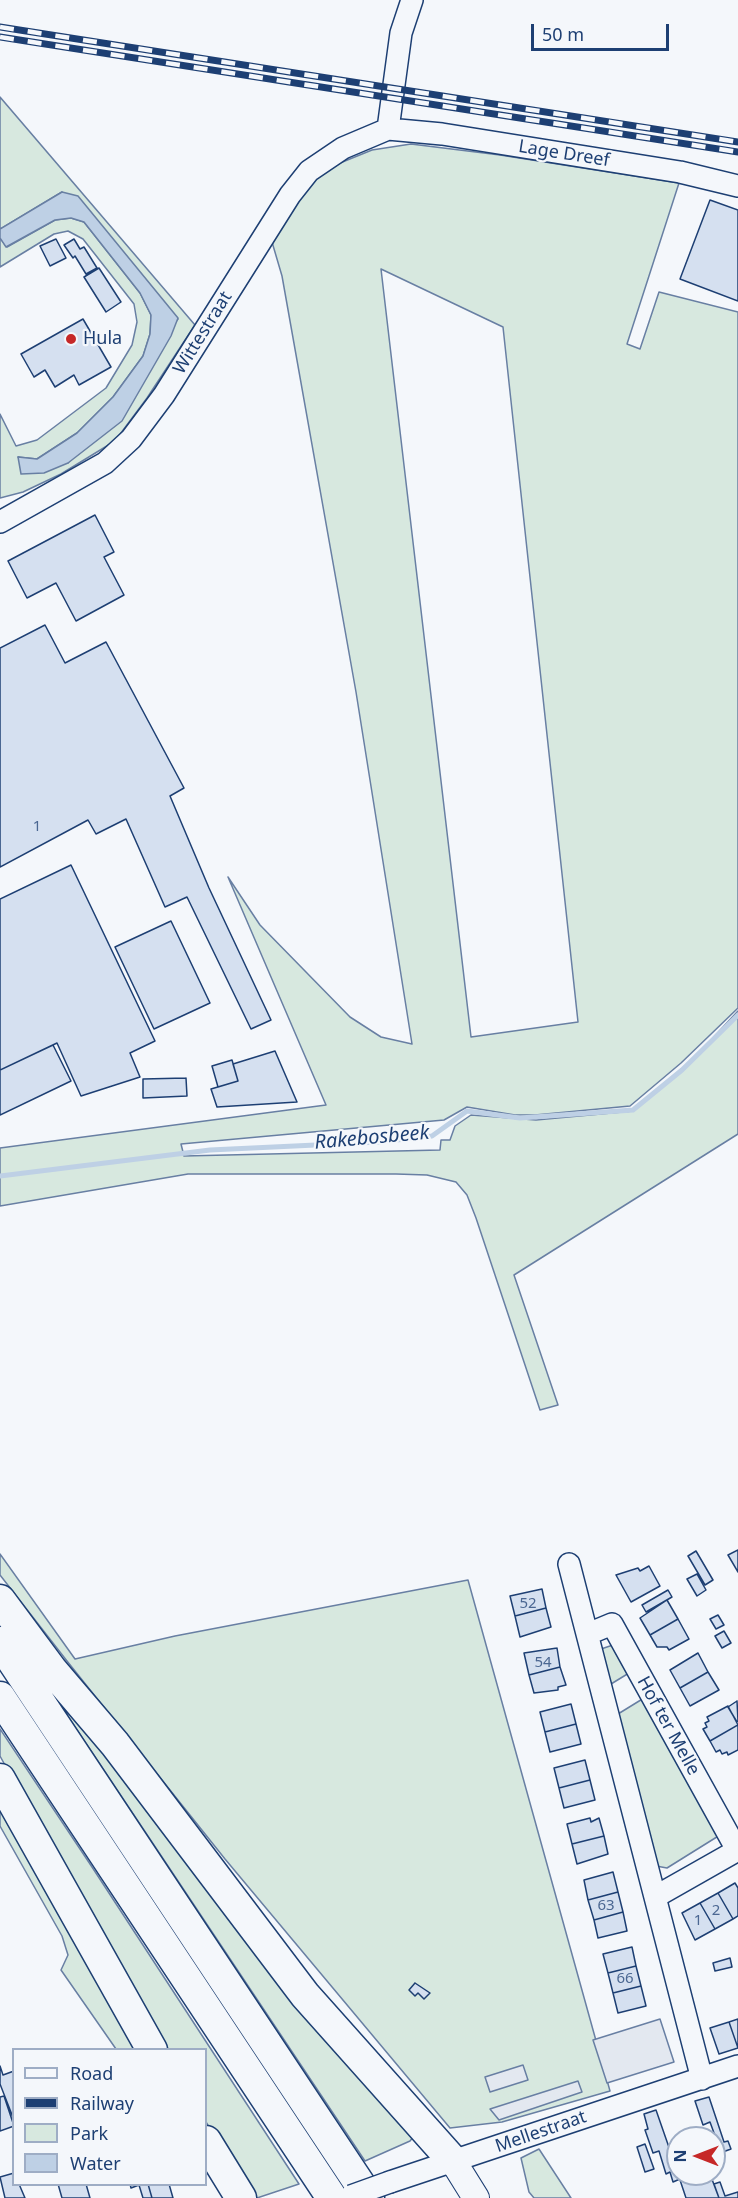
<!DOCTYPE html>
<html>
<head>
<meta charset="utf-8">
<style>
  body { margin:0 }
  #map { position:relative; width:738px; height:2198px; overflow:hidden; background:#f4f7fb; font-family:"Noto Sans",sans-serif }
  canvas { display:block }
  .legend { position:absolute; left:12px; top:2048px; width:195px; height:138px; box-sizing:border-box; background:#f4f7fb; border:2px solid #9eadc5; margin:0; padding:8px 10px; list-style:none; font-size:18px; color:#1d3f73 }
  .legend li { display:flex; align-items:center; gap:12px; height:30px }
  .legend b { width:30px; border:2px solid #9eadc5 }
  .north { position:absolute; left:666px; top:2126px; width:60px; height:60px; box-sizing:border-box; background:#f4f7fb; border:2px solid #9eadc5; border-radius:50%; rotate:270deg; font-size:16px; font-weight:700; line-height:24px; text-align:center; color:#1d3f73 }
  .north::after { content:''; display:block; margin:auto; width:21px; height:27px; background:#c62828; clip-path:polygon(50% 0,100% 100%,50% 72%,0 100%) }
  .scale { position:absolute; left:531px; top:24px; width:138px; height:27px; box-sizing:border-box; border:3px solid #1d3f73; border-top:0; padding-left:8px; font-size:18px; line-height:21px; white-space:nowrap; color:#1d3f73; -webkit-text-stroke:4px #f4f7fb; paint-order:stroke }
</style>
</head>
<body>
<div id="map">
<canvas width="738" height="2198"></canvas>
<ul class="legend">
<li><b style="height:8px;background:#f4f7fb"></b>Road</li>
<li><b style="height:8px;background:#1d3f73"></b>Railway</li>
<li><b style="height:16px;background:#d7e8df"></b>Park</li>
<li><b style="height:16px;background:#bed0e5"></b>Water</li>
</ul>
<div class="north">N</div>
<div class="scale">50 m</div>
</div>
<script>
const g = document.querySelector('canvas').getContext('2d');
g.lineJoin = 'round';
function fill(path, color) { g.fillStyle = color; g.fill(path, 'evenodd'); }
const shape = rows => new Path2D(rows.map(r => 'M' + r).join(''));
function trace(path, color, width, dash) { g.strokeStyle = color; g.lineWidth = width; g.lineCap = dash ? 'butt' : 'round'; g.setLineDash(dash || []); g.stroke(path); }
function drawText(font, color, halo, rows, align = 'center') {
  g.font = font + ' "Noto Sans",sans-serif'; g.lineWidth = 4.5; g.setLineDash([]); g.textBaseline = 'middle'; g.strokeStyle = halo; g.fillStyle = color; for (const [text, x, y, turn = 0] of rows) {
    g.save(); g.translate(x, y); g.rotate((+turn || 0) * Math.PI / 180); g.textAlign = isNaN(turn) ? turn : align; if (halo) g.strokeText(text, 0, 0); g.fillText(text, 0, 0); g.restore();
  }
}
const green = shape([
  [0,97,195,325,147,398,115,441,61,474,23,492,0,498,0,414,16,446,37,440,106,388,132,345,137,322,134,304,83,239,68,231,54,234,0,267,0,238,7,247,55,220,71,218,84,222,140,293,151,315,150,334,143,356,113,397,77,433,37,459,18,457,68,463,178,319,62,192,0,229,0,97],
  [411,144,500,155,679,183,627,344,640,349,659,292,738,312,738,1008,681,1063,630,1106,535,1115,515,1115,467,1107,444,1120,181,1144,184,1156,440,1150,441,1140,450,1140,455,1126,471,1115,536,1120,633,1111,683,1070,738,1011,738,1134,514,1275,558,1405,540,1410,476,1218,467,1195,456,1182,427,1175,396,1174,188,1174,0,1206,0,1148,326,1105,228,877,260,925,350,1017,381,1037,412,1044,356,692,282,276,272,242,299,198,316,178,340,163,372,150,411,144],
  [381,269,503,327,578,1022,471,1037,381,269],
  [0,1554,75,1659,175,1636,468,1580,610,2091,502,2122,450,2128,225,1859,67,1661,0,1575,0,1554],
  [13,1634,414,2136,410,2141,365,2161,13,1634],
  [613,1645,629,1673,611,1684,601,1649,613,1645],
  [644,1698,720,1835,667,1868,656,1866,618,1714,644,1698],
  [0,1729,92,1867,299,2184,257,2198,222,2149,206,2122,206,2050,161,2049,0,1756,0,1729],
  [0,1802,140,2049,116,2049,61,1970,68,1955,62,1936,0,1826,0,1802],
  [539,2149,571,2198,534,2198,529,2192,521,2158,539,2149]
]);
const parking = shape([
  [660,2019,674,2062,607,2083,593,2040,660,2019],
  [523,2065,528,2080,490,2092,485,2077,523,2065],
  [578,2081,582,2092,499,2120,490,2109,578,2081]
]);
const water = shape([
  [62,192,78,196,178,318,171,336,122,421,68,463,44,473,21,474,18,457,37,459,77,433,113,397,143,356,150,334,151,315,140,293,84,222,71,218,55,220,6,247,0,238,0,229,62,192]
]);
const stream = shape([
  [0,1176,210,1150,379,1142,432,1136,467,1111,520,1118,633,1110,682,1070,738,1015]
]);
const building = shape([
  [710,200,738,210,738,301,680,279,710,200],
  [56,239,66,258,50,266,40,246,56,239],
  [74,239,80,249,84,247,97,268,86,274,75,256,73,258,64,245,74,239],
  [99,268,121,302,106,312,84,277,99,268],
  [83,319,111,367,79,385,74,375,55,387,45,370,34,377,21,354,83,319],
  [95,515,114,552,104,557,124,595,76,621,56,583,27,598,8,561,95,515],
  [45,625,65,663,106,642,184,788,170,796,209,888,271,1020,251,1029,187,897,165,907,126,819,96,834,88,820,0,867,0,648,45,625],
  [71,865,155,1041,130,1053,140,1077,81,1096,57,1043,0,1070,0,899,71,865],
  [171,921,210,1003,154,1029,115,947,171,921],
  [53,1045,71,1081,0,1115,0,1070,53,1045],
  [275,1051,297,1102,217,1107,211,1089,238,1081,233,1064,275,1051],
  [232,1060,238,1081,218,1087,212,1066,232,1060],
  [186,1078,187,1096,143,1098,143,1079,186,1078],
  [738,1550,738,1572,728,1555,738,1550],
  [696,1551,713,1580,705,1585,688,1556,696,1551],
  [649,1566,660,1586,631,1602,616,1575,638,1568,640,1571,649,1566],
  [697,1574,706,1590,697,1596,687,1579,697,1574],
  [542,1589,546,1608,515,1616,510,1596,542,1589],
  [668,1590,672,1597,646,1612,642,1605,668,1590],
  [667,1600,678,1619,650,1635,640,1618,667,1600],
  [546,1608,551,1627,520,1637,515,1616,546,1608],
  [718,1615,724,1625,716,1629,710,1619,718,1615],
  [678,1619,689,1639,669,1650,667,1647,657,1647,650,1635,678,1619],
  [724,1631,731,1643,722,1648,715,1636,724,1631],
  [557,1648,560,1667,529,1675,524,1653,557,1648],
  [698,1653,708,1672,680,1688,670,1670,698,1653],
  [560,1667,566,1685,558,1687,558,1690,534,1693,529,1675,560,1667],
  [708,1672,719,1690,690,1706,680,1688,708,1672],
  [737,1701,738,1721,737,1722,728,1707,737,1701],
  [571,1704,576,1724,545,1732,540,1712,571,1704],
  [728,1706,738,1725,710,1741,703,1729,707,1727,705,1723,709,1721,707,1717,728,1706],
  [576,1724,581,1744,550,1752,545,1732,576,1724],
  [738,1725,738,1750,728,1755,727,1752,722,1754,720,1750,716,1752,710,1741,738,1725],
  [585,1760,590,1780,559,1788,554,1768,585,1760],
  [590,1780,595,1800,564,1808,559,1788,590,1780],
  [590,1818,591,1822,599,1818,604,1836,572,1844,567,1824,590,1818],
  [604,1836,608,1854,577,1864,572,1844,604,1836],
  [613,1872,618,1892,588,1900,584,1880,613,1872],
  [735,1883,738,1888,738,1916,733,1919,718,1893,735,1883],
  [618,1892,623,1912,594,1920,588,1900,618,1892],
  [718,1893,733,1919,715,1929,700,1903,718,1893],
  [700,1903,715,1929,695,1940,682,1913,700,1903],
  [623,1912,627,1931,598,1938,594,1920,623,1912],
  [632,1947,636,1966,608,1973,603,1954,632,1947],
  [730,1958,732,1967,715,1971,713,1963,730,1958],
  [636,1966,641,1986,613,1993,608,1973,636,1966],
  [415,1983,430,1993,424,1999,418,1993,415,1996,409,1990,415,1983],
  [641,1986,646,2006,618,2013,613,1993,641,1986],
  [738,2019,738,2048,729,2022,738,2019],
  [729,2022,738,2048,719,2054,710,2028,729,2022],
  [0,2066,3,2075,14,2071,14,2120,0,2084,0,2066],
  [4,2096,14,2126,0,2131,0,2097,4,2096],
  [709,2097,724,2142,728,2141,731,2149,720,2153,716,2142,714,2143,714,2138,711,2138,709,2134,714,2133,710,2122,703,2125,695,2101,709,2097],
  [656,2110,680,2179,673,2182,670,2172,666,2174,659,2151,653,2153,645,2130,648,2129,644,2114,656,2110],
  [645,2144,654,2169,645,2172,637,2147,645,2144],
  [678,2154,678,2174,710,2174,719,2198,686,2198,672,2156,678,2154],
  [14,2173,14,2184,19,2184,25,2198,5,2198,0,2177,14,2173],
  [720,2182,725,2196,738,2192,738,2198,719,2198,714,2184,720,2182],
  [58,2184,86,2184,90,2198,62,2198,58,2184],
  [130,2184,148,2184,152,2198,143,2198,139,2185,131,2188,130,2184],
  [148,2184,169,2184,173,2198,152,2198,148,2184]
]);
const minor = shape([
  [388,129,401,33,412,0],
  [0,522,105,463,131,439,164,395,290,195,309,171,343,148,388,129,442,134,680,172,738,186],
  [569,1564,655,1897],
  [588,1634,612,1624,737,1850],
  [702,2079,655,1897,738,1850],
  [390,2182,738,2066]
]);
const major = shape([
  [453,2161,476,2198]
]);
const highway = shape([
  [0,1600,52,1670,115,1744,305,1995,453,2161],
  [0,1642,369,2198],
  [0,1697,332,2198],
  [0,1779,152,2050],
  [206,2141,241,2198]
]);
const rail = shape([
  [0,27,738,142],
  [0,37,738,152]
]);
const minorBridge = shape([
  [351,2196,390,2182]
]);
const markers = [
  [71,339,6,"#c62828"]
];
const numberNames = [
  ["1",37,827],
  ["52",528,1604],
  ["54",543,1663],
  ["63",606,1906],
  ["2",716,1911],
  ["1",698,1921],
  ["66",625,1979]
];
const streetNames = [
  ["Lage Dreef",564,154,9],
  ["Wittestraat",203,333,-58],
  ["Hof ter Melle",668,1726,61],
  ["Mellestraat",541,2132,-19]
];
const poiNames = [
  ["Hula",83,339]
];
const waterNames = [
  ["Rakebosbeek",372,1138,-5]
];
fill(green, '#d7e8df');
trace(green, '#687fa3', 1.5);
fill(parking, '#e3e8f0');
trace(parking, '#687fa3', 1.5);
fill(water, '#bed0e5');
trace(water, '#687fa3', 1.5);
trace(stream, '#bed0e5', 5);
fill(building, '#d5e0f0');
trace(building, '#1d3f73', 1.5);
trace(minor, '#1d3f73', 24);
trace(major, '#1d3f73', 28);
trace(highway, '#1d3f73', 33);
trace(minor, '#f4f7fb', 21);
trace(major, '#f4f7fb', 26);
trace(highway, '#f4f7fb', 30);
trace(rail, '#1d3f73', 7);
trace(rail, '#f4f7fb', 4.5, [14]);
trace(minorBridge, '#1d3f73', 24, []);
trace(minorBridge, '#f4f7fb', 21);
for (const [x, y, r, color] of markers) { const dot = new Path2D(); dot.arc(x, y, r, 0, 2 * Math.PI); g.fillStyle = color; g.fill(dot); trace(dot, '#f4f7fb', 2); }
drawText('15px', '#4b6792', null, numberNames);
drawText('18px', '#1d3f73', '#f4f7fb', streetNames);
drawText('18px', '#1d3f73', '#f4f7fb', poiNames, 'left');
drawText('italic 20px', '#1d3f73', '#f4f7fb', waterNames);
</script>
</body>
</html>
